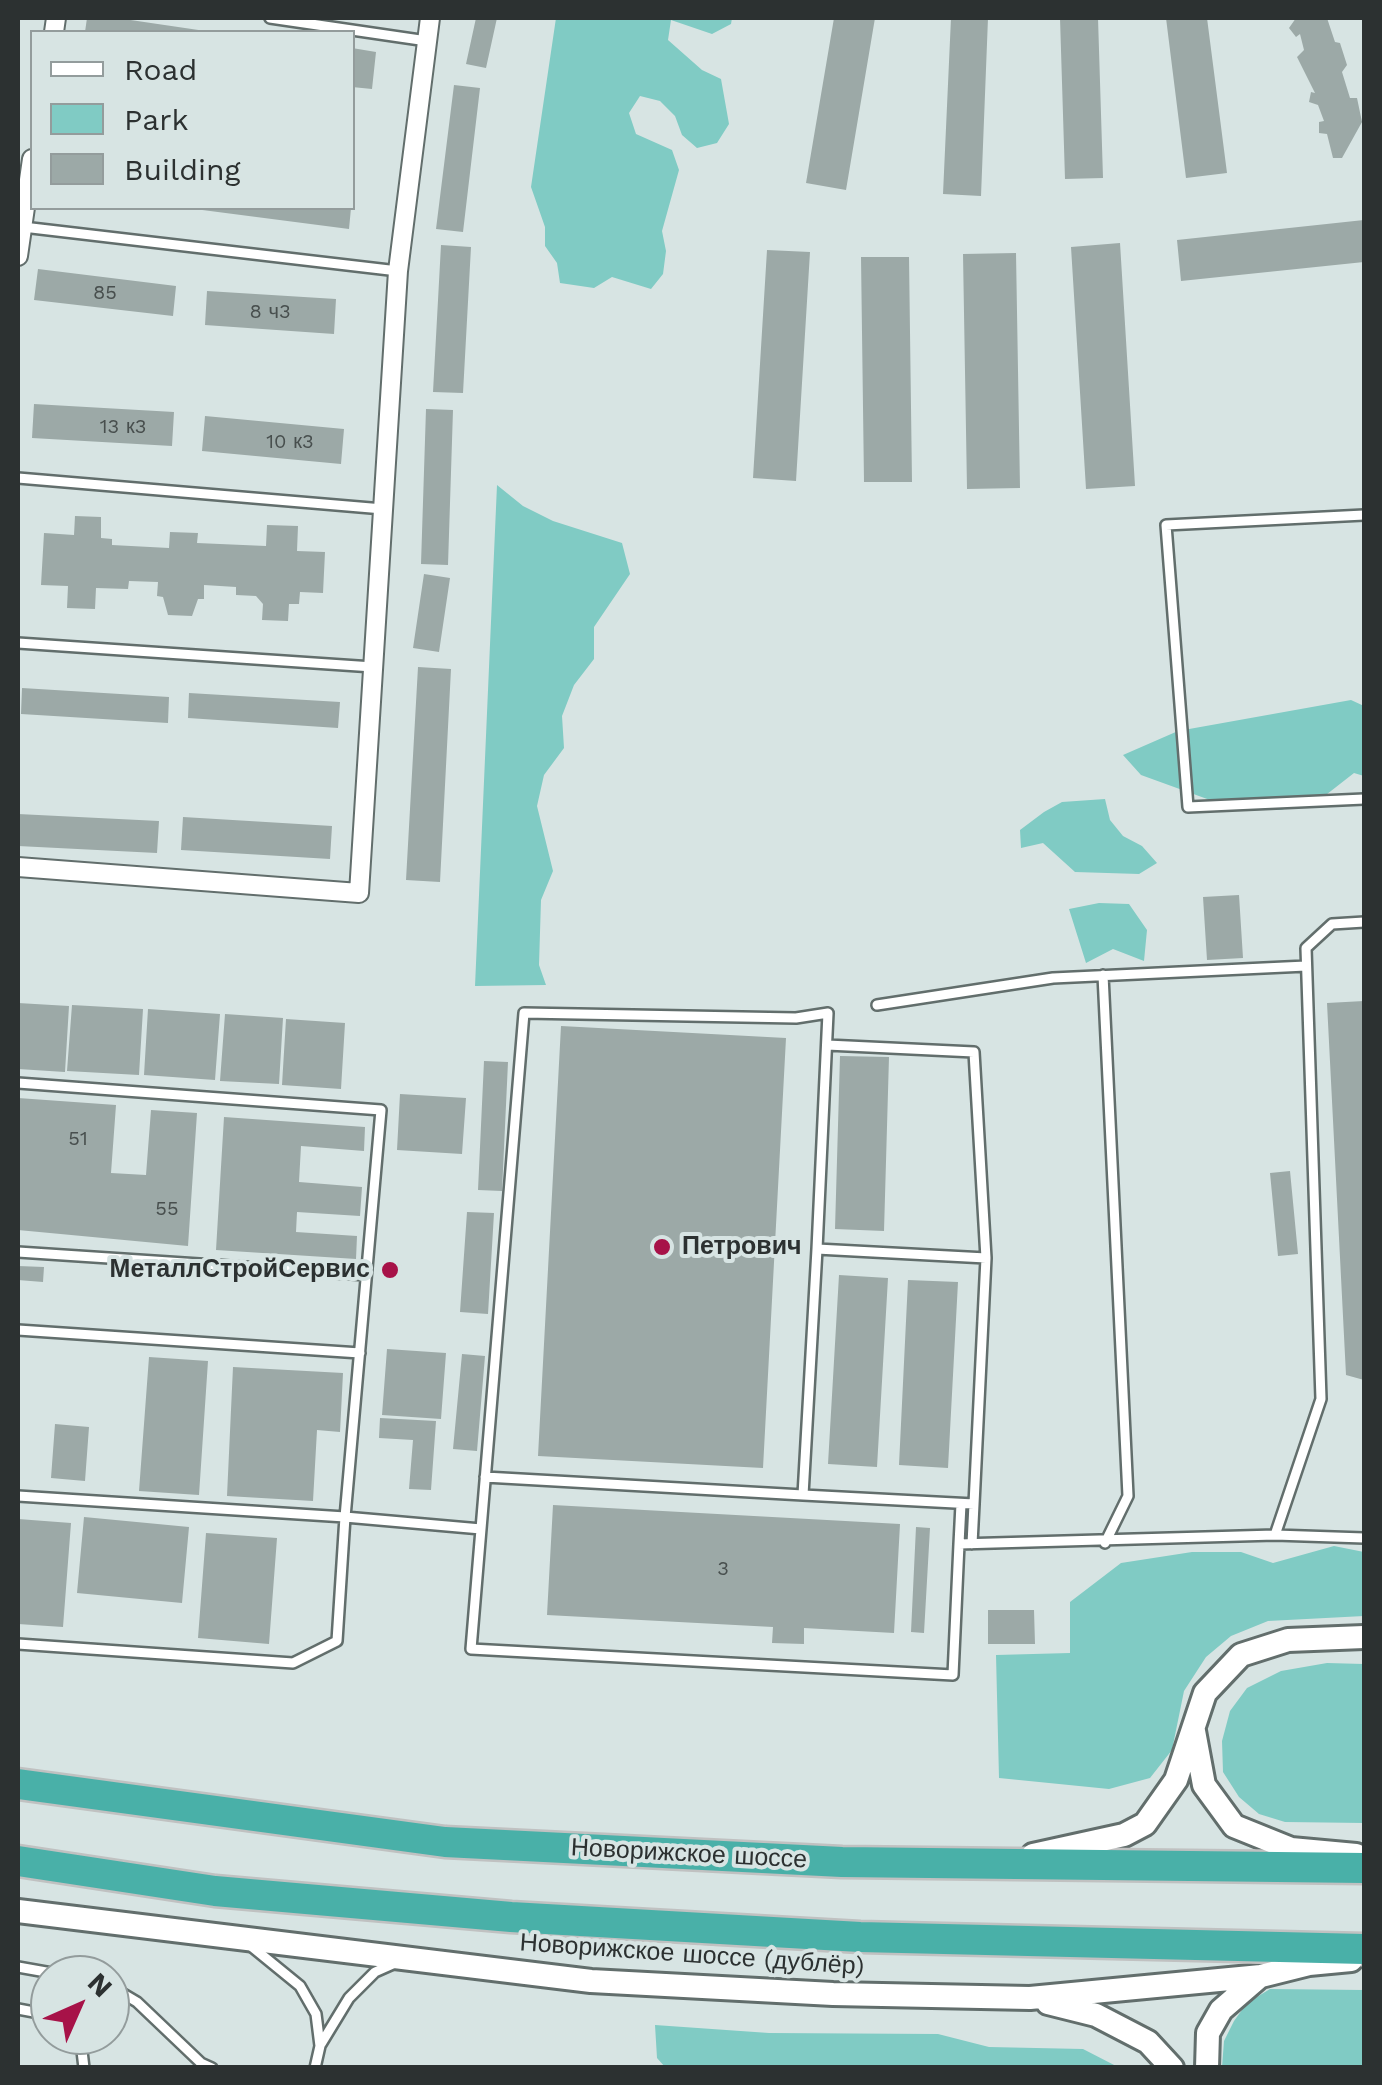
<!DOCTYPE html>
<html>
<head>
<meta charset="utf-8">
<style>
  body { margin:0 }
  #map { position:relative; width:1382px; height:2085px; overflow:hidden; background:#d7e4e3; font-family:"Work Sans",sans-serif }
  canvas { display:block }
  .frame { position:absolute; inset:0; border:20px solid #2c3131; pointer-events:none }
  .legend { position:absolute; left:30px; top:30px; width:325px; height:180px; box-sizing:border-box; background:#d7e4e3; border:2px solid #939c9c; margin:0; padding:12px 18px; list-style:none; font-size:30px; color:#2c3131 }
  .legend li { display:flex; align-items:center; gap:20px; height:50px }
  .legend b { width:50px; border:2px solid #939c9c }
  .north { position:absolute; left:30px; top:1955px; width:100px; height:100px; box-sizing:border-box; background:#d7e4e3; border:2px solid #939c9c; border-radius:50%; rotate:45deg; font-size:28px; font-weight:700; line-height:40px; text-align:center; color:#2c3131 }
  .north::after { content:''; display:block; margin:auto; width:35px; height:45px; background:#a71248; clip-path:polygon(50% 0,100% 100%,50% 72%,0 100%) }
</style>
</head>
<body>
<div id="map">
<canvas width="1382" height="2085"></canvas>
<div class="frame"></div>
<ul class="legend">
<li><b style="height:12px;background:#fff"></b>Road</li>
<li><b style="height:28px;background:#80cbc4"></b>Park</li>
<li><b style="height:28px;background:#9ca9a7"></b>Building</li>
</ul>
<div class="north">N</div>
</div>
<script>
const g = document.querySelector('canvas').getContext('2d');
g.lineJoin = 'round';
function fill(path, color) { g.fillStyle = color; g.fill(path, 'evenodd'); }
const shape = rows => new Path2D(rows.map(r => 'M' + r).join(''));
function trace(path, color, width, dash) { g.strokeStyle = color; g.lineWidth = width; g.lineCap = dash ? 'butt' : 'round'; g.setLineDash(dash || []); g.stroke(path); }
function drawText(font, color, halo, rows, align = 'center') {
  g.font = font + ' "Work Sans",sans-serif'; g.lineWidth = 8; g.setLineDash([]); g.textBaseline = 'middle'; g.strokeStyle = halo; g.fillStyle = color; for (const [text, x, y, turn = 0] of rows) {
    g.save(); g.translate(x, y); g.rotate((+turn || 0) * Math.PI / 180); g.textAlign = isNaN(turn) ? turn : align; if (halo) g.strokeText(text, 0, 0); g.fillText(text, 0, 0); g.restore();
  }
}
const green = shape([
  [556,18,732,18,731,24,712,34,671,20,668,40,702,70,721,79,729,124,717,143,697,148,682,135,675,116,660,101,640,96,629,113,636,134,672,150,679,170,662,231,666,251,663,274,651,289,612,277,594,288,560,283,557,263,545,246,545,227,531,187],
  [497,485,523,506,553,521,622,543,630,574,594,627,594,659,574,685,562,716,564,748,544,775,537,806,553,871,541,900,539,965,546,985,475,986],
  [1351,700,1364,706,1364,776,1354,773,1322,798,1281,810,1232,808,1141,775,1123,755,1178,731],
  [1105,799,1110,820,1123,836,1142,846,1157,863,1139,874,1075,872,1043,843,1021,848,1020,830,1044,812,1062,802],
  [1099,903,1129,904,1147,930,1144,961,1113,949,1086,963,1069,909],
  [1334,1546,1364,1552,1364,1616,1268,1621,1231,1636,1206,1657,1184,1691,1172,1750,1150,1778,1109,1789,999,1778,996,1655,1070,1653,1070,1602,1121,1563,1192,1552,1241,1552,1273,1563],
  [1327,1663,1364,1664,1364,1823,1285,1822,1259,1814,1239,1797,1223,1772,1222,1741,1230,1711,1247,1688,1281,1671],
  [1270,1989,1364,1990,1364,2067,1222,2067,1224,2041,1234,2021,1247,2003],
  [655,2025,769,2033,938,2034,989,2047,1083,2049,1118,2067,665,2067,657,2058]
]);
const building = shape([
  [87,18,117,18,212,32,85,32],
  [476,18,497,18,486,68,466,64],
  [834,18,875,18,846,190,806,183],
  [951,18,988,18,981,196,943,194],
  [1060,18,1098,18,1103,178,1065,179],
  [1166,18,1207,18,1227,173,1186,178],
  [1296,18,1327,18,1335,42,1340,43,1347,65,1342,72,1350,98,1357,98,1362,122,1342,158,1333,158,1327,134,1319,133,1319,122,1324,121,1318,105,1309,102,1311,92,1315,93,1297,57,1304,50,1300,34,1296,37,1289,28],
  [352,48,376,52,372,89,352,87],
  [454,85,480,88,463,232,436,229],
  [187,208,351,208,349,229],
  [1364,220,1364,262,1181,281,1177,240],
  [1120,243,1135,486,1086,489,1071,247],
  [441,245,471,247,463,393,433,392],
  [767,250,810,252,796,481,753,478],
  [1016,253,1020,488,967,489,963,254],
  [861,257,909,257,912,482,864,482],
  [38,269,176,286,173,316,34,300],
  [207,291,336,299,334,334,205,325],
  [34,404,174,412,172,446,32,438],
  [426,409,453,410,448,565,421,564],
  [205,416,344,429,341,464,202,451],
  [75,516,101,517,101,538,112,539,112,545,169,548,170,532,198,533,197,543,266,546,267,525,298,526,297,551,325,552,323,593,300,592,299,604,289,604,288,621,262,620,263,604,256,596,236,595,236,587,204,585,204,599,198,599,192,616,168,615,163,597,157,596,158,582,129,581,128,589,96,588,95,609,67,608,68,586,41,585,44,533,74,535],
  [424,574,450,578,439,652,413,648],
  [418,667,451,669,440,882,406,880],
  [22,688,169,697,168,723,21,714],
  [189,693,340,702,338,728,188,718],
  [18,814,159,821,157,853,18,846],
  [183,817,332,826,330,859,181,850],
  [1239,895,1243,958,1207,960,1203,897],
  [1364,1001,1364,1380,1346,1375,1327,1003],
  [18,1003,69,1006,65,1072,18,1069],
  [72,1005,143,1009,139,1075,67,1071],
  [148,1009,220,1014,215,1080,144,1075],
  [225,1014,283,1018,279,1084,220,1081],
  [286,1019,345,1023,341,1089,282,1085],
  [561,1026,786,1038,763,1468,538,1456],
  [840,1056,889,1057,884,1231,835,1229],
  [484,1061,508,1062,502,1191,478,1190],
  [400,1094,466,1098,462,1154,397,1150],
  [18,1098,116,1105,111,1173,146,1175,151,1110,197,1113,188,1246,18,1230],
  [224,1117,365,1127,364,1151,301,1146,299,1182,362,1187,360,1216,297,1212,296,1232,357,1236,356,1259,216,1250],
  [1290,1171,1298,1254,1278,1256,1270,1173],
  [467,1212,494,1213,488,1314,460,1312],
  [18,1266,44,1267,43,1282,18,1280],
  [839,1275,888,1278,877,1467,828,1464],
  [908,1280,958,1282,948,1468,899,1465],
  [387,1349,446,1353,441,1419,382,1415],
  [462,1354,485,1356,477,1451,453,1449],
  [149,1357,208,1361,199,1495,139,1491],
  [233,1367,343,1373,340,1432,317,1430,313,1501,227,1496],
  [380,1418,436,1421,431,1490,409,1489,413,1440,379,1438],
  [55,1424,89,1427,85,1481,51,1478],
  [553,1505,900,1524,894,1633,804,1628,804,1644,772,1643,773,1627,547,1615],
  [84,1517,189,1527,182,1603,77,1593],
  [18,1519,71,1523,63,1627,18,1624],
  [916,1527,930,1528,924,1633,911,1632],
  [206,1533,277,1538,269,1644,198,1638],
  [988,1610,1034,1610,1035,1644,988,1644]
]);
const lane = shape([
  [270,18,427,41],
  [23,227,398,271],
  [18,478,383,509],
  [1364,515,1166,525,1188,807,1364,799],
  [18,643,373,667],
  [1364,922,1332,924,1306,948,1321,1399,1275,1535,1364,1538],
  [1103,975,1128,1496,1105,1543],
  [877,1005,1053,978,1306,966],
  [827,1045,974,1052,986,1258],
  [18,1083,381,1110,345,1517,481,1529],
  [817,1249,828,1013,796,1018,524,1013,471,1649,953,1675,959,1544,1275,1535],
  [18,1252,366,1275],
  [18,1330,360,1353],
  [485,1477,803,1495,974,1504,986,1258,817,1249,803,1495],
  [18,1496,345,1517,337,1641,293,1663,18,1644],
  [959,1544,961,1504],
  [972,1544,974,1504],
  [251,1946,300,1986,316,2014,320,2046,315,2068],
  [18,1967,63,1975],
  [110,1986,137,2002,201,2063,212,2068],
  [18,2009,50,2015],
  [71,2035,82,2051,84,2068],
  [321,2044,349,1998,375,1972,393,1964]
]);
const street = shape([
  [54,32,56,18],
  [18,256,32,159],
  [18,867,359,893,398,271,430,18]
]);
const secondary = shape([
  [1194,1731,1204,1785,1234,1826,1291,1849,1356,1855],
  [1033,1855,1124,1835,1145,1824,1176,1780,1205,1693,1241,1655,1288,1640,1364,1637],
  [18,1911,591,1981,833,1994,1030,1998,1261,1976,1309,1964,1351,1960],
  [1048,2003,1096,2015,1148,2042,1172,2068],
  [1207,2068,1208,2033,1221,2010,1258,1978]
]);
const highway = shape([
  [18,1784,445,1842,842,1862,1364,1868],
  [18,1861,215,1891,511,1917,860,1937,1364,1949]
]);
const markers = [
  [662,1247,10,"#a71248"],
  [390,1270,10,"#a71248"]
];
const numberNames = [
  ["85",105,293],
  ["8 ч3",270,312],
  ["13 к3",123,427],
  ["10 к3",290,442],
  ["51",78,1139],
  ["55",167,1209],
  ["3",723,1569]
];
const poiNames = [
  ["Петрович",682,1247],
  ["МеталлСтройСервис",370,1270,"right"]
];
const streetNames = [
  ["Новорижское шоссе",689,1854,3],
  ["Новорижское шоссе (дублёр)",692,1955,4]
];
fill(green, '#80cbc4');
fill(building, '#9ca9a7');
trace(lane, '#626e6c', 14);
trace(street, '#626e6c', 22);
trace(secondary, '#626e6c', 28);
trace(highway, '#c0c1c1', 35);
trace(lane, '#fff', 9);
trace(street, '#fff', 18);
trace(secondary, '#fff', 22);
trace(highway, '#49b0a8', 30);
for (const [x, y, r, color] of markers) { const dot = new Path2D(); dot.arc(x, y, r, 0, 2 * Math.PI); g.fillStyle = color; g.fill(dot); trace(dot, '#d7e4e3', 4); }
drawText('20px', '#484f4e', null, numberNames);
drawText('bold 25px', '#2c3131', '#d7e4e3', poiNames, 'left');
drawText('25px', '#2c3131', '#d7e4e3', streetNames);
</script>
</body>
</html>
